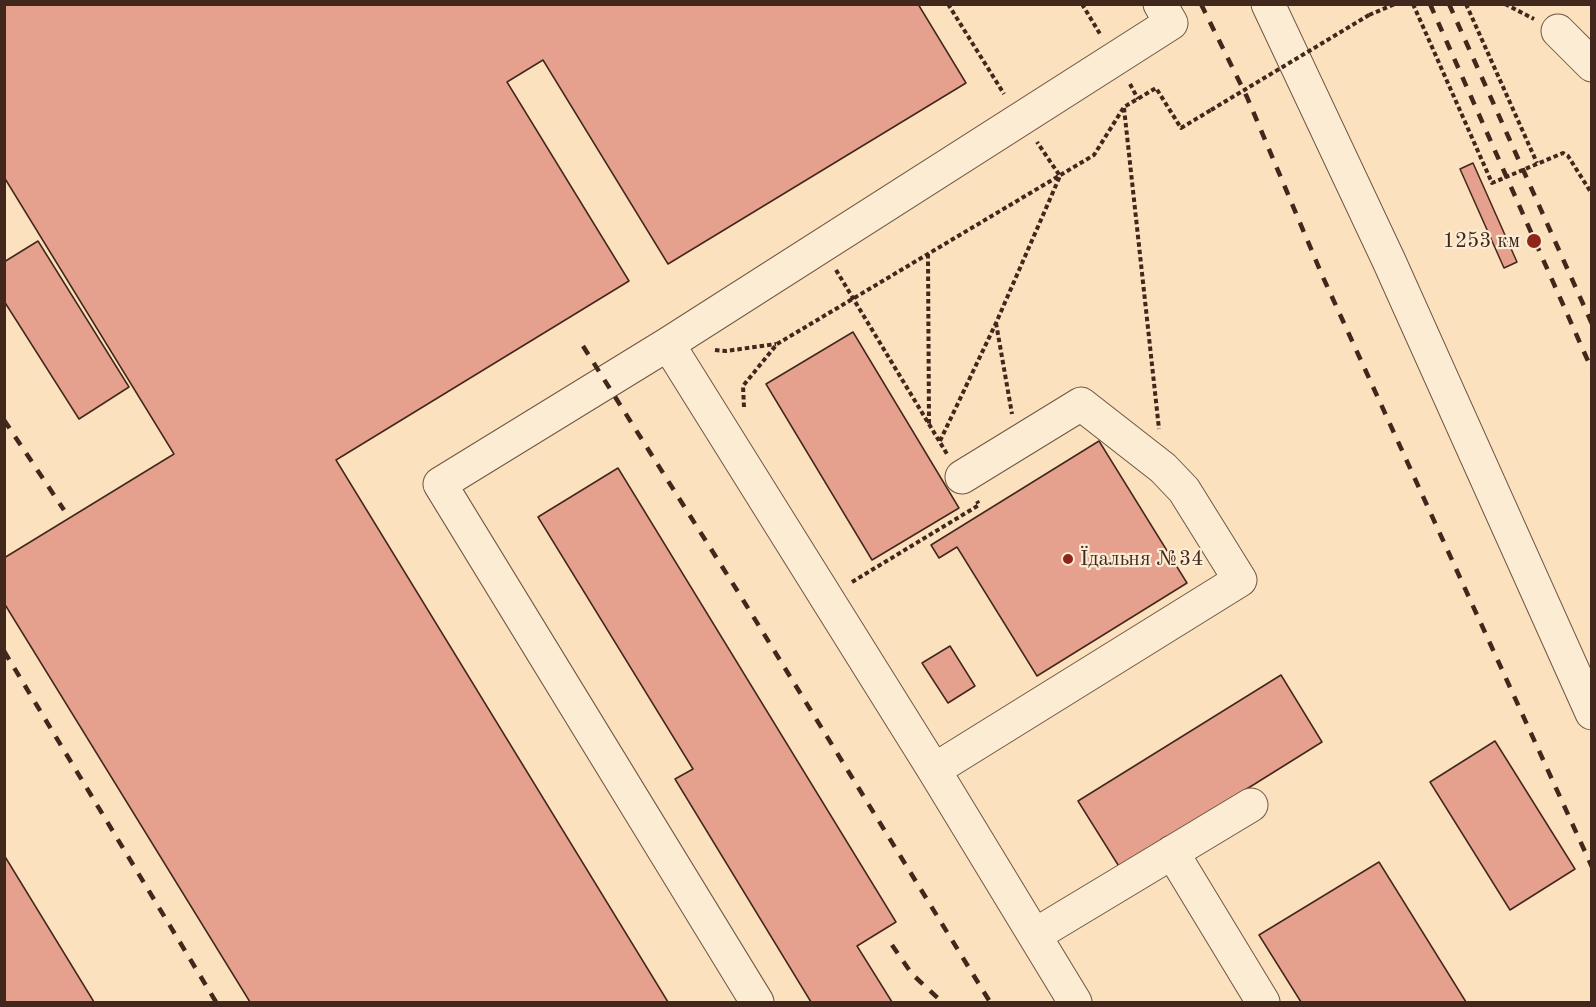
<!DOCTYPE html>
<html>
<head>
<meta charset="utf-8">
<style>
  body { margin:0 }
  #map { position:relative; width:1596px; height:1007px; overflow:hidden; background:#fbe1bd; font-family:"Old Standard TT",serif }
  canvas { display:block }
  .frame { position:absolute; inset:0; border:6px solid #42271c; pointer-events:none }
</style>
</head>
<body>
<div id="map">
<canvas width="1596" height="1007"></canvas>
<div class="frame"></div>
</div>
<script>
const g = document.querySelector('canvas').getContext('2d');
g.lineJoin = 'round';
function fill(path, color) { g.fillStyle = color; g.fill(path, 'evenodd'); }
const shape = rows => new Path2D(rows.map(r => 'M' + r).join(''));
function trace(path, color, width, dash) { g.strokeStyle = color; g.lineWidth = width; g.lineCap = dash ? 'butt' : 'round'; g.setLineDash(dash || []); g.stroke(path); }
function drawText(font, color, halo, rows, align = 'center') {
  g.font = font + ' "Old Standard TT",serif'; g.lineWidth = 4.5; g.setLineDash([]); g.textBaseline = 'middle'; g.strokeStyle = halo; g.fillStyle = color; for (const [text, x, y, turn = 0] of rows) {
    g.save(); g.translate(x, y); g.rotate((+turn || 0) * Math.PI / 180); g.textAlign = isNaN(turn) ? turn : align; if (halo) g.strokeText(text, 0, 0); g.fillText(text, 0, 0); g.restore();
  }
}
const building = shape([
  [4,4,918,4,966,83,668,264,543,60,507,82,629,281,336,460,668,1002,250,1002,4,603,4,558,174,454,4,177,4,4],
  [1473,163,1517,262,1504,268,1460,169,1473,163],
  [38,241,129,387,79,419,4,301,4,262,38,241],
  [853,332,959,508,872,560,766,384,853,332],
  [1099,441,1187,583,1037,676,957,547,939,558,931,545,1099,441],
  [618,468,896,922,857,946,892,1002,811,1002,675,779,693,769,538,517,618,468],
  [950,646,975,686,948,703,922,663,950,646],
  [1281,675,1322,742,1120,868,1078,801,1281,675],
  [1495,741,1575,869,1510,910,1430,782,1495,741],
  [4,855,94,1002,4,1002,4,855],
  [1379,862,1466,1002,1301,1002,1259,935,1379,862]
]);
const path = shape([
  [948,4,1004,94],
  [1082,4,1100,34],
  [1413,4,1492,183,1563,153,1568,156,1592,194],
  [1466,4,1537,163],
  [1505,4,1534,19],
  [1369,15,1395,4],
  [1130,84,1138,99],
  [1124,108,1159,429],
  [928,254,929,424],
  [836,270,947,454],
  [996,323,1012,414],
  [715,350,726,351,776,344],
  [744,407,743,386,777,344,1094,155,1124,107,1156,88,1181,128,1211,110],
  [940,441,996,323,1060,176,1037,142],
  [852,582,979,505,977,501]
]);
const minor = shape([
  [1268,4,1389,261,1592,713],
  [1558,31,1592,65],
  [668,344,934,770,1075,1002],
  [934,770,1240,580,1184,490,1163,468,1081,404,962,477],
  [1172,852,1263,1002],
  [1035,935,1251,805],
  [757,1002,440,484,668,344,1171,23,1160,4]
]);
const rail = shape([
  [1201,4,1247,97,1322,275,1592,867],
  [1430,4,1592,370],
  [1449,4,1592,324],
  [583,346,740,595,990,1002],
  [4,420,64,510],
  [4,651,216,1002],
  [892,945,912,974,942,1002]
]);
const pathBridge = shape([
  [1211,110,1369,15]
]);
const markers = [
  [1534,241,8,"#8f2418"],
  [1068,559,6,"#8f2418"]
];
const poiNames = [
  ["1253 км",1520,241],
  ["Їдальня №34",1080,559,"left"]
];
fill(building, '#e6a08e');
trace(building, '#42271c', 1.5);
trace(minor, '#705644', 35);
trace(path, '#42271c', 4, [4.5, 3]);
trace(minor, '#fcecd4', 33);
trace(rail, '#42271c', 4.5, [10, 10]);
trace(pathBridge, '#42271c', 4, [4.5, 3]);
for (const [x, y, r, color] of markers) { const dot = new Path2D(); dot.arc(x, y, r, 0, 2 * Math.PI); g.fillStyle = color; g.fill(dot); trace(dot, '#fcecd4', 2); }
drawText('21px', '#42271c', '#fcecd4', poiNames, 'right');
</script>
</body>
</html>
